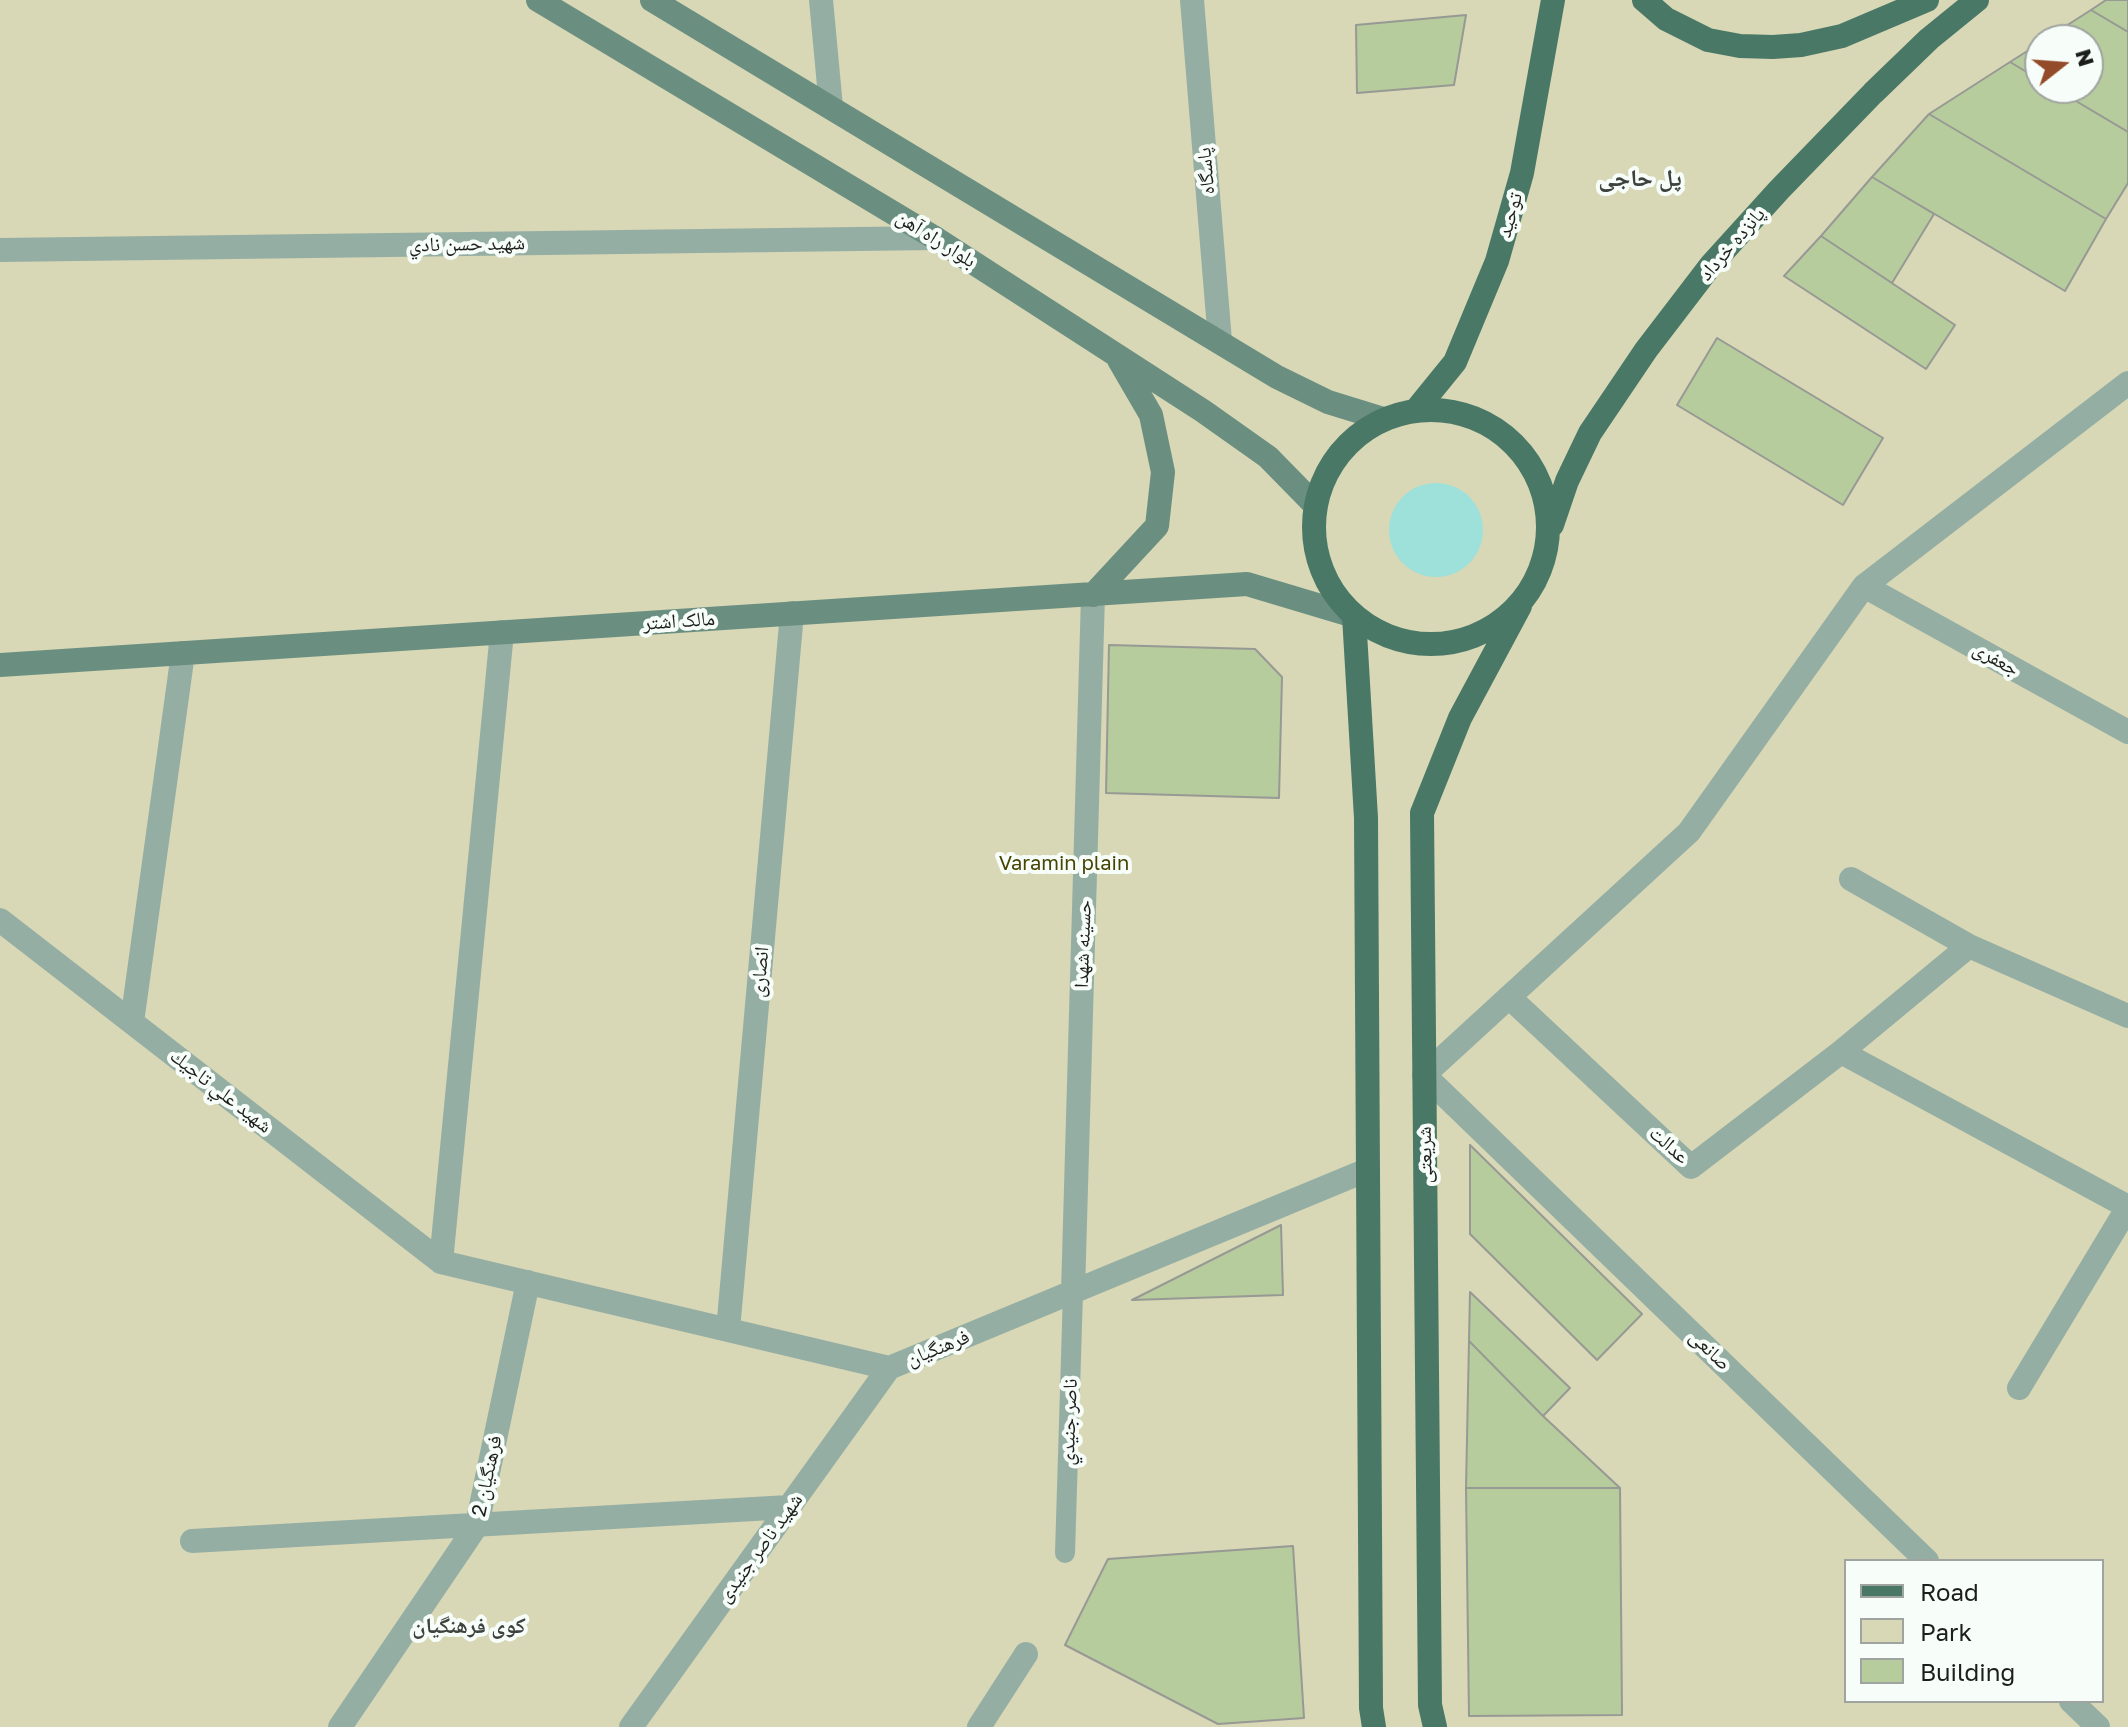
<!DOCTYPE html>
<html>
<head>
<meta charset="utf-8">
<style>
  body { margin:0 }
  #map { position:relative; width:2128px; height:1727px; overflow:hidden; background:#eaefea; font-family:"Golos Text",sans-serif }
  canvas { display:block }
  .legend { position:absolute; left:1844px; top:1559px; width:260px; height:144px; box-sizing:border-box; background:#f7fdf8; border:2px solid #9fa4a0; margin:0; padding:10px 14px; list-style:none; font-size:24px; color:#1c1e1c }
  .legend li { display:flex; align-items:center; gap:16px; height:40px }
  .legend b { width:40px; border:2px solid #9fa4a0 }
  .north { position:absolute; left:2024px; top:24px; width:80px; height:80px; box-sizing:border-box; background:#f7fdf8; border:2px solid #9fa4a0; border-radius:50%; rotate:73deg; font-size:22px; font-weight:700; line-height:32px; text-align:center; color:#1c1e1c }
  .north::after { content:''; display:block; margin:auto; width:28px; height:36px; background:#934b29; clip-path:polygon(50% 0,100% 100%,50% 72%,0 100%) }
</style>
</head>
<body>
<div id="map">
<canvas width="2128" height="1727"></canvas>
<ul class="legend">
<li><b style="height:10px;background:#4a7867"></b>Road</li>
<li><b style="height:22px;background:#d8d7b6"></b>Park</li>
<li><b style="height:22px;background:#b7cc9c"></b>Building</li>
</ul>
<div class="north">N</div>
</div>
<script>
const g = document.querySelector('canvas').getContext('2d');
g.lineJoin = 'round';
function fill(path, color) { g.fillStyle = color; g.fill(path, 'evenodd'); }
const shape = rows => new Path2D(rows.map(r => 'M' + r).join(''));
function trace(path, color, width, dash) { g.strokeStyle = color; g.lineWidth = width; g.lineCap = dash ? 'butt' : 'round'; g.setLineDash(dash || []); g.stroke(path); }
function drawText(font, color, halo, rows, align = 'center') {
  g.font = font + ' "Golos Text","Noto Naskh Arabic",sans-serif'; g.lineWidth = 8; g.setLineDash([]); g.textBaseline = 'middle'; g.strokeStyle = halo; g.fillStyle = color; for (const [text, x, y, turn = 0] of rows) {
    g.save(); g.translate(x, y); g.rotate((+turn || 0) * Math.PI / 180); g.textAlign = isNaN(turn) ? turn : align; if (halo) g.strokeText(text, 0, 0); g.fillText(text, 0, 0); g.restore();
  }
}
const green = shape([
  [0,0,2128,0,2128,1727,0,1727],
  [2040,40,2088,40,2088,88,2040,88],
  [1846,1561,2102,1561,2102,1701,1846,1701]
]);
const water = shape([
  '1389 530a47 47 0 1 1 94 0a47 47 0 1 1-94 0Z'
]);
const building = shape([
  [2106,0,2128,0,2128,32,2091,10,2106,0],
  [2091,10,2128,32,2128,132,2054,88,2088,88,2088,40,2044,40,2091,10],
  [1466,15,1454,85,1357,93,1356,25,1466,15],
  [2040,43,2040,80,2010,62,2040,43],
  [2010,62,2040,80,2040,88,2054,88,2128,132,2128,183,2106,219,1929,114,2010,62],
  [1929,114,2106,219,2065,291,1872,177,1929,114],
  [1872,177,1934,214,1892,283,1821,236,1872,177],
  [1821,236,1955,325,1926,369,1784,276,1821,236],
  [1717,338,1883,438,1843,505,1677,405,1717,338],
  [1109,645,1255,649,1282,677,1279,798,1106,793,1109,645],
  [1470,1145,1642,1314,1597,1360,1470,1234,1470,1145],
  [1281,1225,1283,1295,1132,1300,1281,1225],
  [1470,1292,1570,1388,1543,1416,1469,1341,1470,1292],
  [1469,1341,1543,1416,1620,1488,1466,1488,1469,1341],
  [1466,1488,1620,1488,1622,1715,1469,1716,1466,1488],
  [1293,1546,1304,1718,1218,1724,1065,1645,1108,1559,1293,1546]
]);
const lane = shape([
  [1065,1553,1073,1292]
]);
const street = shape([
  [821,0,831,107],
  [1192,0,1220,341],
  [0,250,935,238],
  [1864,586,2128,732],
  [1851,879,1969,946,2128,1016],
  [0,920,441,1262,889,1368,1367,1170],
  [1509,997,1691,1167,1841,1052,1969,946],
  [132,1022,183,653],
  [1841,1052,2128,1207],
  [441,1262,502,632],
  [1073,1292,1093,595],
  [728,1330,792,613],
  [2019,1388,2128,1207],
  [192,1541,789,1507],
  [1927,1561,1424,1075,1689,832,1864,586,2128,383],
  [2071,1701,2098,1727],
  [340,1727,477,1525,528,1282],
  [631,1727,889,1368],
  [979,1727,1026,1654]
]);
const secondary = shape([
  [538,0,935,238,1203,411,1268,457,1315,505],
  [652,0,1277,377,1328,402,1383,419],
  [1093,595,1157,526,1163,472,1151,415,1119,360],
  [0,665,1247,584,1354,616]
]);
const primary = shape([
  [1644,0,1666,19,1708,40,1740,46,1773,47,1801,45,1842,36,1927,0],
  '1314 527a117 117 0 1 1 234 0a117 117 0 1 1-234 0Z',
  [1416,410,1455,362,1497,261,1522,173,1553,0],
  [1552,525,1567,481,1590,433,1646,350,1711,265,1779,190,1873,93,1929,39,1977,0],
  [1354,616,1366,818,1371,1708,1374,1727],
  [1435,1727,1430,1705,1422,813,1460,718,1520,606]
]);
const streetNames = [
  ["پاسگاه",1206,171,-95],
  ["توحید",1510,215,-74],
  ["بلوار راه آهن",936,239,32],
  ["شهيد حسن نادي",467,244,-1],
  ["پانزده خرداد",1732,244,-49],
  ["مالک اشتر",679,621,-4],
  ["جعفری",1996,659,29],
  ["حسینه شهدا",1083,944,-88],
  ["انصاری",760,972,-85],
  ["شهيد علي تاجيك",221,1091,38],
  ["عدالت",1669,1145,41],
  ["شریعتی",1425,1155,-91],
  ["فرهنگیان",938,1348,-22],
  ["صانعی",1710,1350,44],
  ["ناصر جنيدي",1069,1422,-88],
  ["فرهنگيان 2",487,1476,-78],
  ["شهيد ناصر جنیدی",760,1548,-54]
];
const parkNames = [
  ["Varamin plain",1064,864]
];
const neighbourhoodNames = [
  ["کوی فرهنگیان",469,1626]
];
const quarterNames = [
  ["پل حاجی",1640,178]
];
fill(green, '#d8d7b6');
fill(water, '#9ee1db');
fill(building, '#b7cc9c');
trace(building, '#979994', 2);
trace(lane, '#95aea4', 20);
trace(street, '#95aea4', 24);
trace(secondary, '#6a8f80', 24);
trace(primary, '#4a7867', 24);
drawText('20px', '#1c1e1c', '#f7fdf8', streetNames);
drawText('20px', '#484504', '#f7fdf8', parkNames);
drawText('bold 22px', '#3e423e', '#f7fdf8', neighbourhoodNames);
drawText('bold 24px', '#3e423e', '#f7fdf8', quarterNames);
</script>
</body>
</html>
